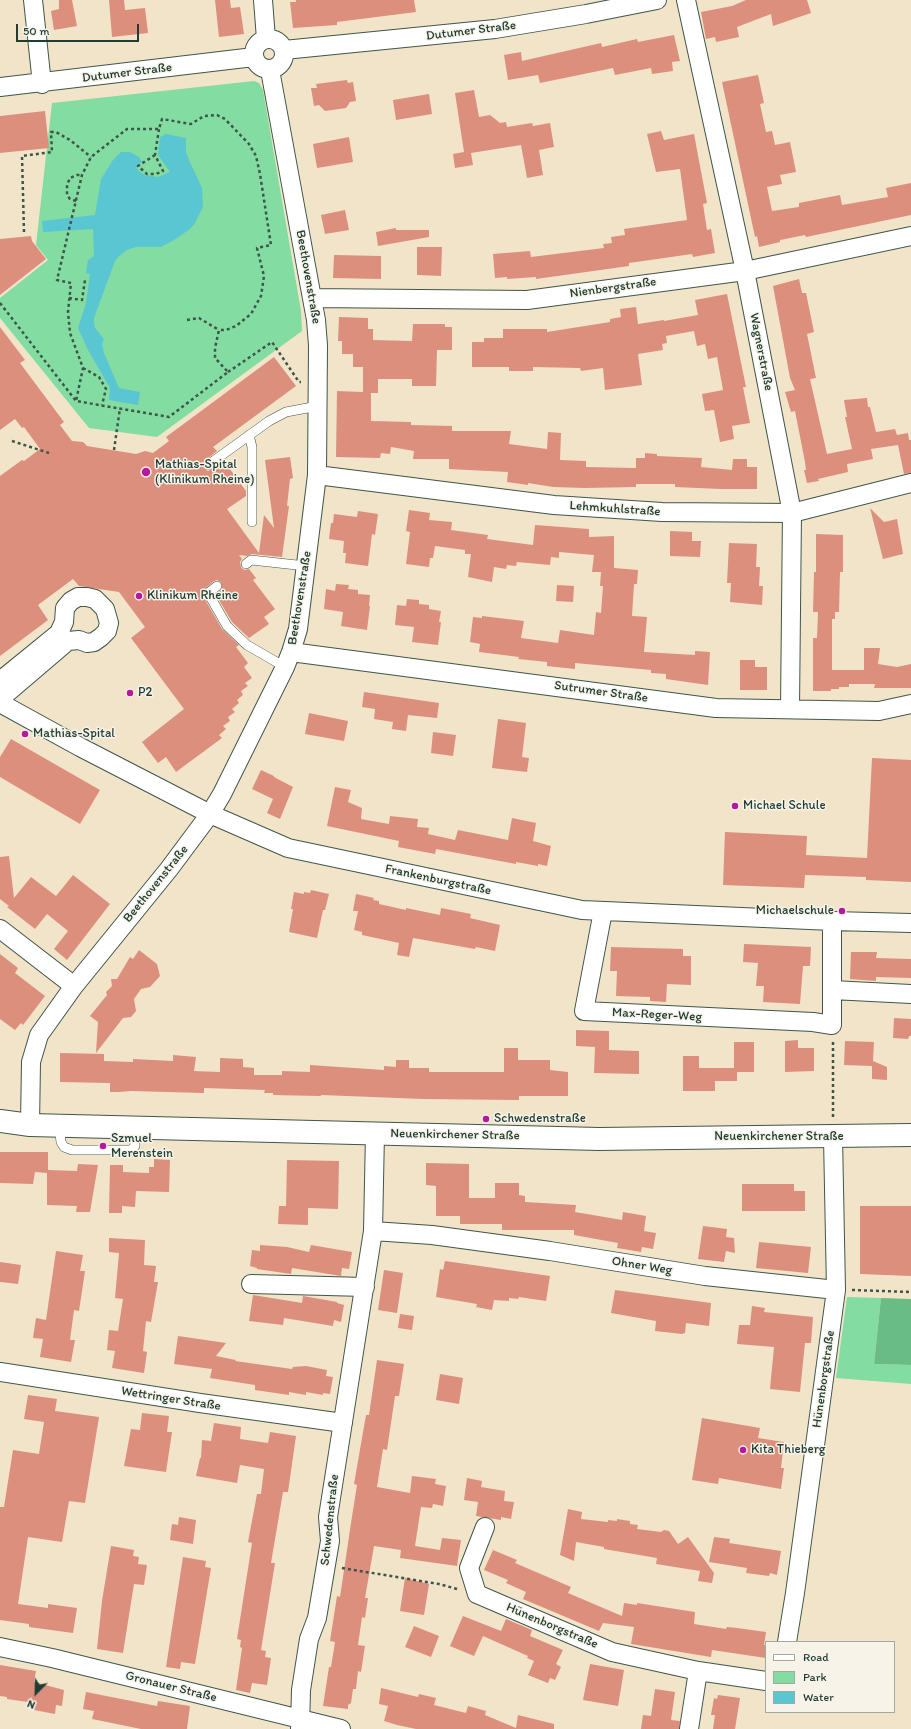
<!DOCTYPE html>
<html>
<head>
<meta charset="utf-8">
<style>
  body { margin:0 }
  #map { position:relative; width:911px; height:1729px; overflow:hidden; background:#f1e4c8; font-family:Itim,sans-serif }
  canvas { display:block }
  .legend { position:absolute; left:765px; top:1641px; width:130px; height:72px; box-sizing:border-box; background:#f7f3e8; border:1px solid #a1aaa0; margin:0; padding:5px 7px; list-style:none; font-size:12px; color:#1f3d34 }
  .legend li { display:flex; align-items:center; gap:8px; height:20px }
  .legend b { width:20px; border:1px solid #a1aaa0 }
  .north { position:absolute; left:16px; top:1673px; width:40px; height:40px; -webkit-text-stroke:3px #f7f3e8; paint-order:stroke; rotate:203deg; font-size:11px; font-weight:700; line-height:16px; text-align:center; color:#1f3d34 }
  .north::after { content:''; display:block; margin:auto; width:14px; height:18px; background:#1f3d34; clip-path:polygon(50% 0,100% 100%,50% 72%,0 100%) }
  .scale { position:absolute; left:16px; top:24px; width:123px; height:18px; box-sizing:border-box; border:2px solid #1f3d34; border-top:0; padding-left:5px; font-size:12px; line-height:14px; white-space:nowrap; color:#1f3d34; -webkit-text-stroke:3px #f7f3e8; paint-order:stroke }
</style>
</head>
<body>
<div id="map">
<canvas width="911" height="1729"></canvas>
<ul class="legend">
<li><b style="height:5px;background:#fff"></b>Road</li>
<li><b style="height:11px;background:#83dca1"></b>Park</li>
<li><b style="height:11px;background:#5ac6d2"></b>Water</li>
</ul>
<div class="north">N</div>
<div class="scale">50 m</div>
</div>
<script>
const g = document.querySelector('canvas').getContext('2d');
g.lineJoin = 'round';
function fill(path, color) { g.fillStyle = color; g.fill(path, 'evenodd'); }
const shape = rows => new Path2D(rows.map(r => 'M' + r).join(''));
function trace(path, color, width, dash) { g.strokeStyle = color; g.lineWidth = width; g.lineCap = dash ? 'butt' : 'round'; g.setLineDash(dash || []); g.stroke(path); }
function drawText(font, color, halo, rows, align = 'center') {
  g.font = font + ' Itim,sans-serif'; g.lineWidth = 3; g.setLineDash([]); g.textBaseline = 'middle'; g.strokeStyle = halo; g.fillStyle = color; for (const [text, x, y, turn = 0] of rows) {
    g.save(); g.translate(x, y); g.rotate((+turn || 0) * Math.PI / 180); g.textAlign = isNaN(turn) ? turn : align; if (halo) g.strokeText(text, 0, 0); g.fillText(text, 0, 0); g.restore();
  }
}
const green = shape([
  [254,81,259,83,263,90,301,311,302,331,157,437,89,428,0,318,0,298,48,260,36,245,52,103],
  [847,1297,881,1298,874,1364,911,1365,911,1384,836,1378]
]);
const forest = shape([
  [881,1298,911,1299,911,1365,874,1364]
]);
const water = shape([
  [166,134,186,138,186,152,189,160,202,188,203,207,195,223,190,229,174,240,161,247,136,247,127,250,119,256,115,261,94,318,94,323,95,328,104,339,102,344,104,353,119,388,140,392,138,405,109,400,110,388,88,350,78,328,86,303,90,274,86,273,88,260,94,256,93,229,43,232,42,221,95,215,101,179,113,160,121,152,130,152,139,157,142,162,136,167,139,171,145,175,158,177,170,172,158,155,160,137]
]);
const building = shape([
  [59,0,72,0,77,26,54,30,51,11,59,9],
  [109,0,124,0,125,10,145,8,148,33,112,37],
  [215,0,230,0,231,8,240,7,244,34,219,37],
  [296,0,414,0,416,12,337,22,337,25,293,28,290,2,296,2],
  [746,0,807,0,811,13,773,26,771,14,737,27,739,37,716,42,715,37,706,39,701,12,732,6],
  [674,35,680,61,672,62,673,71,652,74,651,68,615,75,613,68,540,83,538,75,508,80,504,55,521,52,522,61,601,43,602,47,637,39,638,42],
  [758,75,764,103,760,104,766,132,772,131,775,145,790,142,796,172,780,175,782,184,767,187,772,211,799,207,799,203,840,195,842,205,888,197,886,188,911,183,911,215,806,237,805,235,780,240,780,242,759,247,757,236,755,237,722,82],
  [347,80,348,83,353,82,356,101,350,102,346,108,325,111,319,105,314,106,311,88,317,88,316,84],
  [474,90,479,117,490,115,500,123,506,122,507,127,532,123,533,126,550,123,554,147,539,150,543,175,527,178,521,145,471,153,473,165,455,168,453,154,464,152,455,93],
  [429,94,432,114,396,120,393,100],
  [45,111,49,148,0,153,0,116],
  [661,131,664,140,694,134,707,203,703,204,707,230,711,229,715,253,693,257,692,254,629,263,629,266,536,279,536,277,507,279,507,277,495,278,493,254,530,251,531,257,604,248,603,244,612,243,611,237,625,235,624,229,687,220,680,169,656,172,647,134],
  [349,137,353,162,317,168,313,144],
  [345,210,349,230,325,234,321,215],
  [396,228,396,230,429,230,429,237,378,246,376,232],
  [31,236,32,241,46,259,0,295,0,239],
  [417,247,442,247,441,276,417,275],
  [334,255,381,256,381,279,333,278],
  [799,279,802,293,806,293,814,332,807,334,816,378,810,379,827,454,852,449,845,417,847,417,844,400,867,398,868,407,870,407,876,432,895,429,897,435,908,433,909,440,911,440,911,473,904,474,898,445,871,449,873,459,847,464,848,472,818,479,819,481,807,483,804,470,806,470,805,462,795,411,791,412,785,392,795,390,790,378,773,286],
  [727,294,746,387,743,387,750,423,732,426,734,439,720,442,714,410,705,411,702,394,723,390,717,357,708,359,705,344,697,346,694,331,666,336,667,343,662,344,663,350,638,354,642,385,605,390,603,368,581,371,580,368,533,367,533,371,509,371,509,367,472,367,472,342,484,342,484,338,503,338,503,329,547,329,547,332,610,322,610,319,621,317,620,309,636,307,638,324,664,320,664,321,698,315,695,300],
  [339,317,368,318,368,329,373,329,373,340,412,341,413,324,445,324,445,327,452,327,452,350,437,350,436,386,412,386,412,379,378,379,378,393,371,393,371,421,411,422,411,425,452,426,452,431,511,431,509,444,547,449,548,432,561,433,560,460,586,461,586,467,636,468,636,458,645,458,645,453,657,454,657,456,702,458,701,467,732,470,733,459,747,459,747,467,757,467,757,489,721,489,675,487,675,484,636,484,636,487,585,488,553,487,528,483,528,485,507,482,508,472,449,469,449,459,413,459,414,451,391,447,390,454,381,453,380,458,336,457,337,391,363,392,363,367,353,367,353,354,342,354,342,341,338,341],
  [0,327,25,360,20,363,64,422,60,425,72,441,83,442,87,446,136,454,145,451,153,453,169,441,166,437,274,357,296,386,213,447,217,451,202,463,203,468,208,471,224,461,246,491,246,496,227,509,259,553,264,515,274,528,265,460,290,457,293,478,290,479,287,506,289,506,282,557,252,554,247,556,239,555,242,559,240,562,241,567,244,570,249,569,256,578,253,580,275,609,264,617,269,624,249,638,232,622,216,595,222,589,221,582,217,580,214,581,202,591,203,596,222,629,239,645,236,647,248,663,244,667,252,678,245,683,248,686,241,691,243,695,237,700,239,703,232,709,235,712,228,717,230,721,223,726,226,729,219,735,222,738,176,772,166,757,158,763,142,742,184,709,131,638,145,627,119,592,79,586,73,579,38,605,48,620,0,656,0,476,22,460,24,461,40,449,24,427,22,428,15,419,0,430],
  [870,508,884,522,897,519,903,554,883,559],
  [409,510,430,513,429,520,452,522,451,530,488,535,487,539,533,545,535,525,589,529,589,537,614,536,614,568,638,570,637,584,634,584,632,616,647,617,644,652,695,655,695,651,710,652,708,685,666,679,666,674,651,673,651,670,575,663,575,669,547,666,547,662,518,659,519,657,479,652,480,644,470,642,473,617,482,618,482,616,524,621,521,638,558,643,560,630,594,635,596,612,601,613,603,586,600,586,601,572,592,572,594,555,559,552,559,558,551,557,550,565,517,562,516,566,507,565,506,569,494,567,492,582,468,577,471,554,465,554,465,550,435,546,433,558,430,558,429,567,406,564,410,532,406,531],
  [358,511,378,514,375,535,372,534,368,566,345,563,346,553,343,553,344,541,329,539,331,523,333,523,334,514,357,517],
  [670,531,692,532,692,541,701,541,700,557,670,556],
  [816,534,843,535,843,572,840,572,839,612,835,612,835,619,832,619,832,670,864,670,864,648,880,648,878,664,897,667,911,664,911,688,874,688,875,684,849,684,849,687,839,687,839,689,831,689,831,691,813,691,813,638,817,638,818,612,813,612,814,572,816,572],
  [729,543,757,544,756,567,760,567,759,586,763,586,762,605,730,602,731,583,727,583],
  [336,584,349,585,348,589,358,590,358,594,370,595,369,606,370,606,367,630,341,626,343,612,324,609,326,589,335,591],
  [557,585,574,586,573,602,556,601],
  [407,599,419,600,419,604,429,605,429,609,441,611,439,622,441,622,438,645,412,642,414,627,395,625,397,605,406,606],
  [740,660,755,660,755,667,767,667,767,690,740,690],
  [364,692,439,703,437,718,408,715,406,731,392,729,393,722,374,719,375,709,362,707],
  [309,713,348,721,344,741,305,734],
  [498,719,526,723,522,757,529,758,527,772,492,768],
  [433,732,456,735,453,756,431,753],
  [11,739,100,790,80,824,0,777,0,757],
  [872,758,911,760,911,882,866,880,866,877,805,875,804,888,723,885,725,832,807,836,806,855,867,858],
  [261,770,274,776,274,777,293,787,280,819,267,813,273,799,252,789],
  [335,787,351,790,348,802,362,808,361,819,389,824,390,816,418,819,417,827,429,828,428,834,455,840,458,830,508,840,512,818,536,823,533,841,551,846,547,866,538,864,538,866,516,862,516,864,436,849,435,854,398,847,399,841,327,826],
  [9,856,14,898,31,877,56,896,73,875,110,904,67,960,54,949,68,931,47,914,35,929,7,907,9,906,0,899,0,857],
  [311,890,329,894,325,910,323,910,317,938,289,932,293,909,291,909,294,892,304,894,304,892,310,893],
  [356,894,374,898,373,900,379,901,379,904,406,910,406,908,440,915,441,908,471,914,470,918,500,925,495,951,476,947,475,949,413,938,409,957,397,955,399,943,362,935,362,932,354,930,358,911,353,911],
  [744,944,811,947,810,966,803,966,800,1004,763,1002,764,986,756,986,758,963,743,962],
  [611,947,683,949,683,956,691,956,691,985,667,984,666,1002,650,1001,650,997,616,996,617,971,610,971],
  [139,950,157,964,160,976,150,987,141,989,134,999,136,1011,131,1017,123,1018,96,1053,98,1022,90,1016,107,995,106,992,112,986,111,979,117,979,130,957,133,959],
  [851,952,877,952,876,958,911,959,911,978,876,977,876,981,850,979],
  [0,954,18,968,15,973,45,996,23,1025,21,1023,15,1030,0,1019],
  [894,1018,911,1019,911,1036,909,1036,908,1039,893,1038],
  [576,1030,609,1031,609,1050,639,1051,639,1074,594,1073,595,1047,576,1046],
  [798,1040,798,1048,814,1048,814,1071,785,1072,785,1041],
  [845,1041,874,1042,873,1061,887,1067,887,1080,872,1079,872,1066,844,1065],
  [734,1042,754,1042,754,1072,737,1072,737,1081,715,1081,715,1091,683,1091,683,1056,699,1056,699,1068,734,1068],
  [504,1048,518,1048,518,1060,550,1060,550,1070,568,1072,568,1096,519,1096,519,1100,423,1099,322,1095,320,1096,273,1095,273,1093,264,1093,265,1090,204,1088,204,1093,131,1091,119,1092,110,1092,110,1083,60,1082,60,1053,104,1054,104,1061,133,1062,133,1059,173,1061,173,1055,196,1057,194,1071,220,1072,220,1058,243,1059,243,1067,254,1068,254,1075,282,1075,282,1071,310,1072,310,1065,384,1070,384,1066,396,1067,396,1060,409,1060,409,1068,429,1068,429,1072,504,1072],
  [0,1152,48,1152,48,1170,77,1171,78,1164,98,1165,90,1212,76,1212,77,1206,47,1205,47,1173,35,1172,33,1184,0,1183],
  [154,1159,170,1160,169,1192,136,1191,135,1207,122,1206,122,1213,109,1213,110,1165,123,1165,123,1172,149,1173,149,1167,154,1167],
  [287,1160,339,1161,338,1209,308,1208,308,1225,278,1224,279,1206,286,1206],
  [426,1163,469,1164,469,1198,495,1198,495,1183,519,1183,519,1195,525,1196,525,1202,576,1205,575,1212,622,1220,623,1212,646,1216,644,1231,656,1233,653,1249,642,1247,641,1252,617,1248,618,1243,574,1235,574,1230,502,1230,502,1224,460,1224,460,1216,436,1216,436,1186,426,1185],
  [742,1184,794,1184,794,1191,805,1191,805,1211,742,1211],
  [860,1206,911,1206,911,1276,860,1274],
  [703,1226,727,1229,726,1237,734,1238,735,1253,726,1251,724,1262,698,1259],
  [109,1238,145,1240,144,1265,156,1266,154,1282,158,1282,151,1322,146,1321,143,1351,147,1352,144,1373,112,1368,115,1351,107,1350,109,1330,118,1331,123,1299,115,1298,119,1253,109,1252],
  [759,1242,811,1247,808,1273,756,1268],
  [260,1245,287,1247,309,1252,311,1245,352,1252,349,1269,342,1268,341,1276,292,1268,291,1274,257,1269,257,1268,250,1266,252,1250,260,1251],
  [56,1251,83,1255,80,1271,85,1271,79,1311,74,1310,70,1340,75,1340,71,1362,40,1357,43,1339,33,1338,36,1318,46,1320],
  [445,1261,550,1276,546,1301,519,1297,518,1299,509,1298,509,1301,494,1300,492,1310,476,1307,477,1304,436,1297,440,1269,443,1270],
  [0,1262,21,1265,18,1284,0,1282],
  [384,1270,403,1273,397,1313,378,1310],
  [615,1290,711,1303,709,1326,686,1323,685,1333,682,1334,655,1331,656,1321,611,1313],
  [253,1295,302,1303,303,1296,337,1302,337,1303,344,1305,341,1322,334,1320,333,1326,284,1318,283,1325,249,1321],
  [752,1306,765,1308,764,1312,813,1317,811,1343,805,1343,800,1392,770,1389,774,1347,737,1344,739,1325,750,1325],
  [400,1314,414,1316,412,1330,398,1328],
  [178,1336,226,1343,216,1356,236,1360,235,1361,292,1369,293,1367,306,1366,327,1370,326,1376,333,1377,330,1394,323,1393,323,1395,306,1392,306,1395,289,1392,289,1395,255,1390,255,1385,210,1378,212,1369,174,1364],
  [377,1360,404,1364,399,1396,395,1396,387,1450,383,1449,377,1487,410,1493,412,1476,436,1479,435,1484,446,1486,443,1506,433,1504,432,1508,421,1507,415,1546,440,1550,442,1538,461,1540,457,1566,400,1558,401,1550,374,1546,365,1598,368,1598,365,1618,362,1617,358,1645,365,1646,361,1672,358,1671,356,1689,353,1689,351,1703,348,1705,348,1709,323,1706,329,1667,331,1667,335,1642,330,1641,337,1596,340,1597,351,1523,357,1485,354,1484,366,1415,369,1415],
  [440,1374,463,1378,459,1404,436,1400],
  [28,1395,57,1399,55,1411,99,1417,85,1503,69,1501,62,1542,28,1537,18,1604,48,1608,48,1604,77,1608,73,1633,29,1627,29,1624,0,1620,0,1507,4,1507,13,1450,39,1454,44,1422,24,1419],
  [142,1413,169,1416,167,1432,172,1432,166,1472,124,1466,131,1429,140,1430],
  [702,1418,760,1428,758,1438,784,1442,781,1468,784,1468,781,1489,719,1478,718,1484,692,1480],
  [214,1423,241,1427,240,1439,268,1443,270,1432,296,1436,288,1492,283,1492,271,1563,275,1563,261,1650,266,1651,265,1657,271,1658,267,1685,252,1683,250,1693,236,1690,242,1648,240,1647,241,1640,237,1639,252,1543,248,1542,257,1494,261,1494,264,1469,240,1465,237,1483,196,1476,200,1458,201,1458,202,1440,211,1441],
  [467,1478,482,1481,481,1487,505,1491,504,1501,514,1502,511,1519,501,1517,501,1520,476,1516,478,1502,464,1500],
  [568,1509,582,1512,581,1519,608,1522,608,1520,617,1521,617,1519,630,1521,630,1524,638,1525,637,1529,661,1532,664,1530,669,1531,678,1544,688,1537,714,1573,712,1583,698,1581,700,1571,656,1564,657,1558,604,1549,604,1547,576,1542,574,1561,560,1555],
  [179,1517,196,1520,193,1544,170,1540,172,1524,178,1525],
  [714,1537,730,1539,729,1543,781,1551,777,1575,770,1573,769,1576,746,1573,747,1568,709,1562],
  [111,1546,134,1550,133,1556,139,1557,138,1564,147,1565,144,1585,134,1584,123,1653,97,1649,102,1601],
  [493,1550,517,1560,515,1563,571,1587,568,1593,622,1616,624,1603,637,1605,637,1603,695,1612,694,1624,726,1629,727,1627,737,1628,766,1632,764,1645,766,1645,766,1658,712,1650,711,1657,631,1644,634,1627,603,1623,599,1631,523,1599,526,1592,506,1583,508,1580,484,1570],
  [183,1557,206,1561,205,1567,211,1568,195,1664,181,1662,180,1669,166,1667],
  [405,1578,429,1584,424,1615,400,1611],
  [463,1616,501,1631,506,1619,532,1630,530,1636,563,1650,556,1664,561,1667,555,1680,550,1678,548,1683,528,1675,534,1661,527,1658,528,1656,483,1636,474,1656,450,1646],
  [414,1626,439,1636,431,1657,405,1647],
  [590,1664,624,1670,618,1706,583,1700],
  [0,1665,36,1671,34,1682,64,1690,62,1706,56,1705,55,1714,34,1710,35,1703,7,1699,7,1697,0,1696],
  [381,1688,418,1697,419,1694,436,1698,434,1705,466,1713,468,1706,486,1711,485,1715,516,1728,518,1715,554,1724,554,1729,416,1729,397,1725,384,1721,388,1706,379,1704],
  [655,1689,675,1692,671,1720,680,1721,679,1729,641,1729,643,1715,651,1716],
  [86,1692,157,1706,158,1701,190,1706,187,1729,141,1729,92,1719,94,1711,83,1709],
  [718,1695,740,1698,735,1729,713,1729,715,1715,711,1715,714,1698,717,1699]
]);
const path = shape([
  [155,155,138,166,147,174,156,174,163,171,155,155,159,129],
  [76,201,70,199,67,195,67,185,70,178,77,175,82,175],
  [24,232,22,156,52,152,51,132,56,132,70,140,91,157],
  [69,298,82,300,85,280],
  [0,303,76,401,169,417,228,372,215,358,215,348,219,330,226,330,236,326,251,314,261,296,264,276,257,248,271,245,260,174,256,156,249,144,225,119,217,115,204,116,191,124,162,119,159,129,127,129,91,157,82,175,57,280,71,283,68,312,70,333,83,368,76,401],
  [187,320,199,318,219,330],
  [83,368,99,377,106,389,102,405],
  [228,372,272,342,299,382,301,382],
  [12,441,49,453],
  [114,450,120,408],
  [833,1042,833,1117],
  [852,1290,911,1292],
  [342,1568,439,1584,457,1589]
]);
const service = shape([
  [249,435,252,447,252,522],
  [208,465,269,421,286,412,318,406],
  [246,564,251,560,306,566],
  [217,586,208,593,227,626,247,645,285,667],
  [59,1126,61,1142,64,1147,72,1150,131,1150,135,1146,134,1127]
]);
const minor = shape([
  [33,0,42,84],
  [263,0,266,39],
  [686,0,745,271,792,513,790,708],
  '254 54a15 15 0 1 1 30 0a15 15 0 1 1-30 0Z',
  [284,50,495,29,586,14,657,0],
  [0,87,254,57],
  [312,298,527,300,745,271,911,236],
  [317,475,554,505,662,512,792,513,911,483],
  [291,652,716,708,879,711,911,704],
  [0,681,59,633,64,622,65,608,71,601,78,597,87,597,95,599,105,609,109,623,107,631,101,637,94,642,87,643,79,640,68,641,0,699],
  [0,703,80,747,210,814,288,848,582,910,832,921,911,923],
  [603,911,584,1011,813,1022,832,1025,832,921],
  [0,929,74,986],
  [832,990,911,994],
  [30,1125,31,1062,39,1035,74,986,169,869,210,814,222,794,285,667,291,652,298,629,317,475,318,345,316,320,270,70],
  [373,1231,432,1235,550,1251,705,1276,836,1290],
  [251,1284,365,1287],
  [0,1372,200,1403,343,1423],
  [485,1527,469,1568,477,1594,612,1652,698,1671],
  [787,1642,795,1593,836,1290,833,1137],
  [0,1647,52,1658,341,1729],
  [300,1729,301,1690,309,1639,317,1618,330,1541,328,1517,373,1231,375,1133],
  [689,1729,698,1671,766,1681]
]);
const tertiary = shape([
  [0,1121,30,1125,599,1139,911,1135]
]);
const markers = [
  [146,472,5,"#b5179e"],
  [139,596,4,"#b5179e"],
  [130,693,4,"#b5179e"],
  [25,734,4,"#b5179e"],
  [735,806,4,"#b5179e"],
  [842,911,4,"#b5179e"],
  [486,1119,4,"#b5179e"],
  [103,1146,4,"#b5179e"],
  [743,1450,4,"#b5179e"]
];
const streetNames = [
  ["Dutumer Straße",471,31,-7],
  ["Dutumer Straße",127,73,-7],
  ["Beethovenstraße",308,277,80],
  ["Nienbergstraße",613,288,-8],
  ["Wagnerstraße",761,352,79],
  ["Lehmkuhlstraße",615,509,4],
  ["Beethovenstraße",300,598,-81],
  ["Sutrumer Straße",601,692,8],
  ["Frankenburgstraße",438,880,12],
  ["Beethovenstraße",156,884,-51],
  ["Max-Reger-Weg",657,1015,3],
  ["Neuenkirchener Straße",455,1135,1],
  ["Neuenkirchener Straße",779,1137],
  ["Ohner Weg",642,1266,9],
  ["Hünenborgstraße",824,1379,-82],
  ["Wettringer Straße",171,1399,9],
  ["Schwedenstraße",330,1520,-84],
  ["Hünenborgstraße",552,1626,23],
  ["Gronauer Straße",171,1687,14]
];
const poiNames = [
  ["Mathias-Spital",155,465],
  ["(Klinikum Rheine)",155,480],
  ["Klinikum Rheine",147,596],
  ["P2",138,693],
  ["Mathias-Spital",33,734],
  ["Michael Schule",743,806],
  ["Michaelschule",834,911,"right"],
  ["Schwedenstraße",494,1119],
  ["Szmuel",111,1139],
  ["Merenstein",111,1154],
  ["Kita Thieberg",751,1450]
];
fill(green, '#83dca1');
fill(forest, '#6abc87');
fill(water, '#5ac6d2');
fill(building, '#dd8f7e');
trace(service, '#3e564a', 10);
trace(minor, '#3e564a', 20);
trace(tertiary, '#3e564a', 24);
trace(path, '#3e564a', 2.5, [3, 3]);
trace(service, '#fff', 9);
trace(minor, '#fff', 18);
trace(tertiary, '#fff', 22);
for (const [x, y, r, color] of markers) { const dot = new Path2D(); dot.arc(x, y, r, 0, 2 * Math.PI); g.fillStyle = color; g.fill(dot); trace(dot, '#f7f3e8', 1.5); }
drawText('13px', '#1f3d34', '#f7f3e8', streetNames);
drawText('13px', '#1f3d34', '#f7f3e8', poiNames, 'left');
</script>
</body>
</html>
